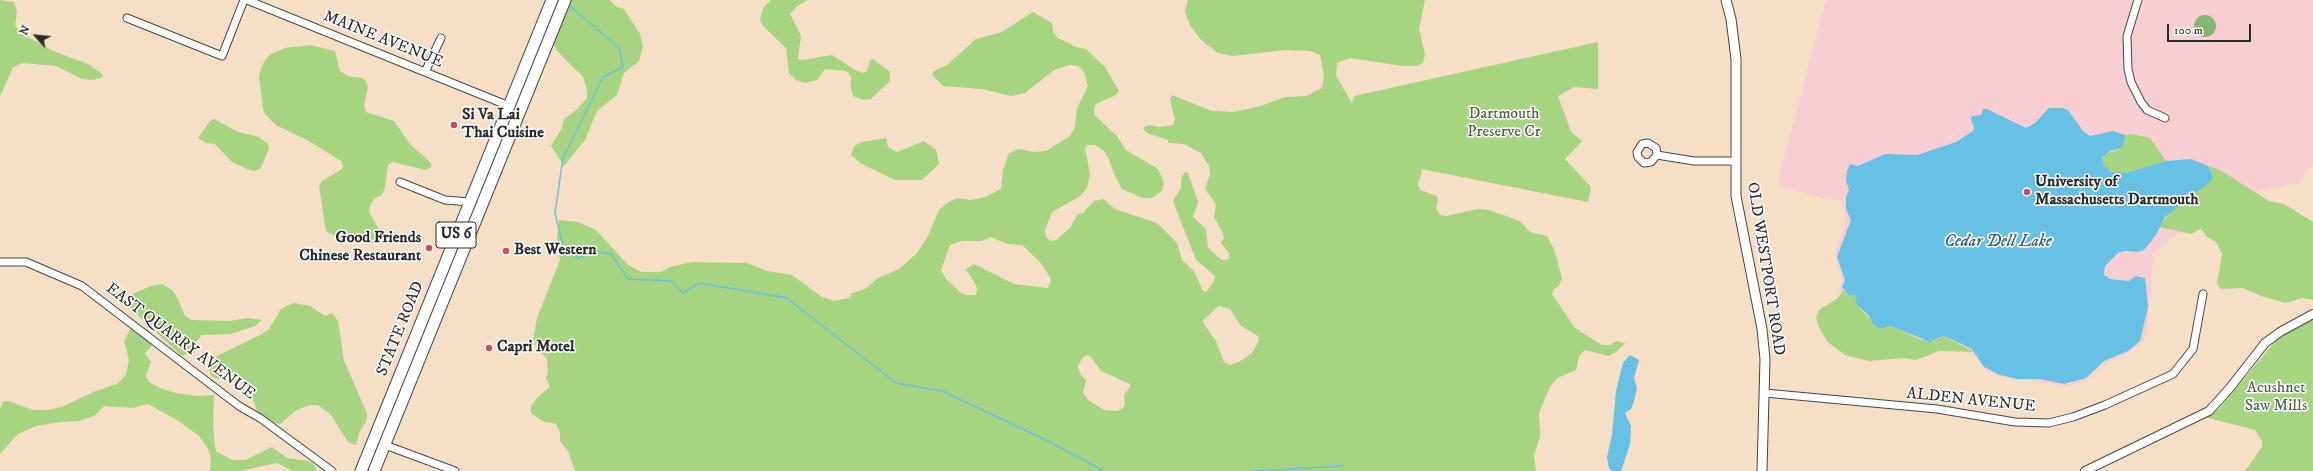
<!DOCTYPE html>
<html>
<head>
<meta charset="utf-8">
<style>
  body { margin:0 }
  #map { position:relative; width:2313px; height:471px; overflow:hidden; background:#f5dfc6; font-family:"IM FELL DW Pica",serif }
  canvas { display:block }
  .north { position:absolute; left:16px; top:16px; width:40px; height:40px; -webkit-text-stroke:3px #fff; paint-order:stroke; rotate:297deg; font-size:11px; font-weight:700; line-height:16px; text-align:center; color:#2b2b2b }
  .north::after { content:''; display:block; margin:auto; width:14px; height:18px; background:#2b2b2b; clip-path:polygon(50% 0,100% 100%,50% 72%,0 100%) }
  .scale { position:absolute; left:2167px; top:24px; width:84px; height:18px; box-sizing:border-box; border:2px solid #2b2b2b; border-top:0; padding-left:5px; font-size:12px; line-height:14px; white-space:nowrap; color:#2b2b2b; -webkit-text-stroke:3px #fff; paint-order:stroke }
</style>
</head>
<body>
<div id="map">
<canvas width="2313" height="471"></canvas>
<div class="north">N</div>
<div class="scale">100 m</div>
</div>
<script>
const g = document.querySelector('canvas').getContext('2d');
g.lineJoin = 'round';
function fill(path, color) { g.fillStyle = color; g.fill(path, 'evenodd'); }
const shape = rows => new Path2D(rows.map(r => 'M' + r).join(''));
function trace(path, color, width, dash) { g.strokeStyle = color; g.lineWidth = width; g.lineCap = dash ? 'butt' : 'round'; g.setLineDash(dash || []); g.stroke(path); }
function drawText(font, color, halo, rows, align = 'center') {
  g.font = font + ' "IM FELL DW Pica",serif'; g.lineWidth = 3; g.setLineDash([]); g.textBaseline = 'middle'; g.strokeStyle = halo; g.fillStyle = color; for (const [text, x, y, turn = 0] of rows) {
    g.save(); g.translate(x, y); g.rotate((+turn || 0) * Math.PI / 180); g.textAlign = isNaN(turn) ? turn : align; if (halo) g.strokeText(text, 0, 0); g.fillText(text, 0, 0); g.restore();
  }
}
const built = shape([
  [1826,0,2313,0,2313,162,2299,183,2221,198,2154,253,2147,333,2144,340,2130,352,2105,364,2085,381,2067,386,2002,377,1985,370,1971,351,1838,290,1842,280,1835,253,1846,222,1842,201,1821,198,1783,187,1778,181]
]);
const green = shape([
  [0,0,14,2,17,11,15,26,28,37,53,51,88,64,101,73,103,77,93,80,82,79,56,66,23,63,13,67,0,97],
  [567,0,609,0,617,7,624,9,640,34,643,46,639,61,624,73,617,95,597,111,585,140,564,166,551,146,562,128,564,119,576,110,587,98,587,90,583,77,557,51,552,41],
  [771,0,808,0,797,6,790,14,801,36,798,59,803,60,832,55,855,70,863,73,867,71,870,60,873,59,890,72,890,81,871,99,863,100,853,96,851,88,851,78,849,73,845,71,825,69,817,80,805,83,796,80,789,73,786,48,764,27,760,20,763,8],
  [1188,0,1425,0,1419,29,1425,54,1423,63,1416,66,1402,66,1350,58,1337,63,1336,76,1352,103,1354,96,1598,42,1598,89,1574,87,1558,96,1571,132,1582,141,1565,159,1591,187,1588,202,1421,169,1422,172,1418,184,1420,190,1437,196,1438,199,1436,208,1440,215,1446,216,1478,209,1488,210,1512,218,1521,222,1530,232,1547,236,1554,249,1562,278,1559,286,1554,289,1552,294,1575,328,1602,345,1610,345,1617,341,1625,343,1616,352,1608,356,1585,350,1579,356,1576,370,1557,378,1550,387,1539,413,1540,436,1534,456,1536,471,575,471,568,451,560,441,560,433,556,424,542,421,531,413,531,406,538,397,550,387,546,378,548,371,547,359,536,347,533,339,537,318,560,260,557,238,559,220,578,222,596,230,628,265,642,272,661,272,670,267,692,262,747,263,767,271,792,275,822,297,834,301,849,298,852,293,865,289,878,278,899,269,916,254,927,238,939,210,946,204,957,198,971,200,985,197,1001,189,1003,170,1009,153,1019,149,1034,152,1046,151,1070,136,1075,127,1077,108,1088,86,1084,72,1078,66,1070,65,1054,70,1025,93,1011,96,982,89,943,86,932,75,934,71,947,65,976,39,1002,32,1033,12,1052,23,1053,32,1058,38,1076,47,1086,49,1105,67,1119,91,1116,95,1096,104,1094,109,1095,116,1117,136,1126,150,1158,169,1164,182,1162,191,1152,198,1143,198,1122,189,1114,174,1109,159,1104,151,1095,145,1087,145,1085,148,1090,174,1087,188,1079,197,1052,212,1045,230,1046,237,1051,241,1056,240,1070,228,1078,214,1083,213,1094,201,1103,199,1115,209,1157,223,1177,243,1182,260,1194,271,1203,291,1206,292,1214,281,1215,276,1196,260,1173,201,1181,188,1181,178,1185,172,1188,173,1198,202,1193,217,1206,229,1208,248,1222,260,1229,259,1229,253,1221,243,1224,238,1223,233,1214,217,1216,204,1205,189,1210,174,1209,166,1201,153,1184,144,1168,143,1168,140,1147,133,1143,128,1148,125,1159,127,1173,125,1175,120,1170,99,1172,95,1212,111,1234,112,1260,106,1286,97,1306,96,1322,88,1324,76,1320,55,1311,51,1285,50,1233,56,1218,53,1201,40,1190,25,1185,12],
  [991,237,1008,244,1022,245,1040,262,1048,274,1051,280,1048,288,1014,284,974,264,966,269,975,283,977,289,976,295,966,295,960,292,946,279,941,270,950,245,962,241,981,241],
  [1219,306,1230,309,1241,326,1258,336,1259,341,1252,353,1239,362,1230,365,1224,362,1216,341,1204,324,1203,320],
  [1087,355,1091,357,1101,371,1130,384,1130,387,1124,395,1125,405,1123,408,1117,411,1104,410,1088,400,1083,393,1086,380,1081,375,1078,367,1082,358],
  [311,45,335,51,340,71,348,76,361,78,366,81,368,88,364,105,366,112,394,121,410,144,431,163,431,167,426,170,393,162,388,165,385,188,382,195,375,198,371,204,369,212,379,229,381,236,380,242,377,244,341,240,326,231,319,186,322,181,342,169,343,166,341,161,309,141,276,125,265,114,263,108,259,77,261,68,265,60,271,54,285,48],
  [214,119,238,132,259,137,268,144,269,148,261,168,254,171,247,169,232,162,215,144,206,143,198,138,210,121],
  [2131,134,2150,138,2166,161,2126,173,2117,173,2106,169,2102,160,2104,154,2118,150,2125,141,2125,135],
  [886,138,888,147,897,152,924,141,936,150,939,164,922,180,895,180,860,163,851,155,854,146,861,142],
  [2208,166,2220,170,2269,201,2284,204,2313,222,2313,300,2302,298,2285,303,2261,296,2243,288,2221,289,2217,284,2222,254,2216,242,2207,237,2201,229,2191,234,2159,227,2172,210,2194,195,2213,177],
  [162,284,172,290,178,299,185,316,192,320,229,321,248,318,262,320,255,326,231,334,202,335,196,342,198,345,196,350,182,356,124,303,128,296,151,286],
  [1843,290,1849,296,1855,295,1860,309,1881,329,1890,326,1922,340,1933,341,1943,336,1975,352,1939,351,1916,360,1904,358,1869,361,1845,355,1828,342,1819,328,1816,317,1819,310,1838,298],
  [293,303,310,306,325,316,332,313,338,321,344,361,367,413,366,422,359,433,356,445,348,442,331,415,318,405,310,405,297,410,280,424,273,423,262,416,256,409,250,390,239,375,223,371,218,379,212,377,210,373,209,366,213,358,262,334,269,329,281,309],
  [2313,318,2313,471,2245,471,2262,447,2262,441,2255,430,2205,417,2219,409,2278,338],
  [134,322,148,330,155,343,145,353,151,362,146,376,149,382,160,388,176,393,196,396,214,395,213,426,215,447,217,452,232,460,245,460,272,447,287,458,308,461,314,465,317,471,294,471,277,463,240,471,210,471,211,459,208,449,199,436,177,420,148,404,132,408,104,406,94,416,79,421,60,422,36,426,18,434,0,454,0,409,3,402,8,401,33,410,48,410,62,407,93,392,117,384,126,375,129,360,124,341]
]);
const forest = shape([
  '2194 26a11 11 0 1 1 22 0a11 11 0 1 1-22 0Z'
]);
const water = shape([
  [2049,108,2062,108,2068,110,2083,131,2090,136,2113,131,2125,135,2125,141,2121,148,2110,151,2102,157,2104,166,2112,172,2126,173,2166,161,2191,159,2208,166,2213,177,2210,182,2165,217,2156,235,2144,250,2138,252,2125,251,2118,253,2105,266,2104,275,2110,279,2129,281,2136,276,2145,278,2148,307,2140,341,2128,351,2104,361,2086,378,2064,384,2040,379,2017,379,2000,375,1984,367,1972,349,1951,339,1943,336,1930,342,1890,326,1881,329,1874,325,1869,316,1857,305,1855,295,1849,296,1842,287,1845,280,1837,257,1851,220,1846,209,1846,197,1849,190,1846,181,1847,171,1850,164,1858,166,1885,154,1917,155,1956,142,1973,131,1974,128,1971,119,1972,116,1981,115,1983,109,1987,109,2026,128,2035,123],
  [1630,355,1639,360,1634,378,1637,388,1634,401,1631,409,1625,413,1631,426,1630,444,1621,471,1612,471,1609,468,1607,457,1612,435,1616,391,1623,363]
]);
const stream = shape([
  [570,6,619,48,623,67,603,77,563,158,555,213,564,250,579,258,593,251,611,254,628,279,671,281,683,293,699,283,787,298,896,383,942,391,1048,441,1104,471],
  [1253,471,1342,466]
]);
const minor = shape([
  [247,0,509,106],
  [2138,0,2127,36,2128,69,2131,82,2141,102,2147,110,2165,118],
  [127,18,222,56,244,0],
  [425,72,441,38],
  [1657,155,1651,162,1644,163,1638,157,1637,152,1642,144,1648,143,1656,148,1657,155,1694,161,1735,161],
  [400,182,445,200,470,202],
  [0,262,26,262,82,286,239,406,260,418,332,471],
  [1765,393,1937,409,2015,422,2049,423,2073,417,2105,405,2173,374,2193,349,2203,294],
  [385,445,455,471]
]);
const tertiary = shape([
  [2085,471,2209,411,2229,389,2265,343,2280,332,2313,314]
]);
const secondary = shape([
  [1726,0,1731,19,1736,59,1736,196,1762,329,1765,359,1762,471]
]);
const primary = shape([
  [361,471,552,0],
  [374,471,565,0]
]);
const markers = [
  [454,125,4,"#d1495b"],
  [2027,192,4,"#d1495b"],
  [429,248,4,"#d1495b"],
  [506,251,4,"#d1495b"],
  [489,348,4,"#d1495b"]
];
const shields = [
  [456,235,40]
];
const shieldNames = [
  ["US 6",456,235]
];
const streetNames = [
  ["MAINE AVENUE",383,40,22],
  ["OLD WESTPORT ROAD",1765,269,81],
  ["STATE ROAD",401,329,-68],
  ["EAST QUARRY AVENUE",180,342,37],
  ["ALDEN AVENUE",1971,401,6]
];
const parkNames = [
  ["Dartmouth",1504,115],
  ["Preserve Cr",1504,133],
  ["Acushnet",2276,389],
  ["Saw Mills",2276,407]
];
const poiNames = [
  ["Si Va Lai",462,116],
  ["Thai Cuisine",462,134],
  ["University of",2035,183],
  ["Massachusetts Dartmouth",2035,201],
  ["Good Friends",421,239,"right"],
  ["Chinese Restaurant",421,257,"right"],
  ["Best Western",514,251],
  ["Capri Motel",497,348]
];
const waterNames = [
  ["Cedar Dell Lake",1998,242]
];
fill(built, '#f7cfd2');
fill(green, '#a7d481');
fill(forest, '#85b66f');
fill(water, '#67c1e5');
trace(stream, '#67c1e5', 1.5);
trace(minor, '#494642', 9);
trace(tertiary, '#494642', 10);
trace(secondary, '#494642', 11);
trace(primary, '#494642', 13);
trace(minor, '#fff', 7);
trace(tertiary, '#fff', 8);
trace(secondary, '#fff', 9);
trace(primary, '#fff', 11);
for (const [x, y, r, color] of markers) { const dot = new Path2D(); dot.arc(x, y, r, 0, 2 * Math.PI); g.fillStyle = color; g.fill(dot); trace(dot, '#fff', 1.5); }
for (const [x, y, w] of shields) { const box = new Path2D(); box.roundRect(x - w / 2, y - 13, w, 26, 3); g.fillStyle = '#fff'; g.fill(box); trace(box, '#2b2b2b', 1); }
drawText('bold 15px', '#2b2b2b', null, shieldNames);
drawText('16px', '#2b2b2b', '#fff', streetNames);
drawText('16px', '#505e45', '#fff', parkNames);
drawText('bold 16px', '#2b2b2b', '#fff', poiNames, 'left');
drawText('italic 17px', '#40606c', '#fff', waterNames);
</script>
</body>
</html>
